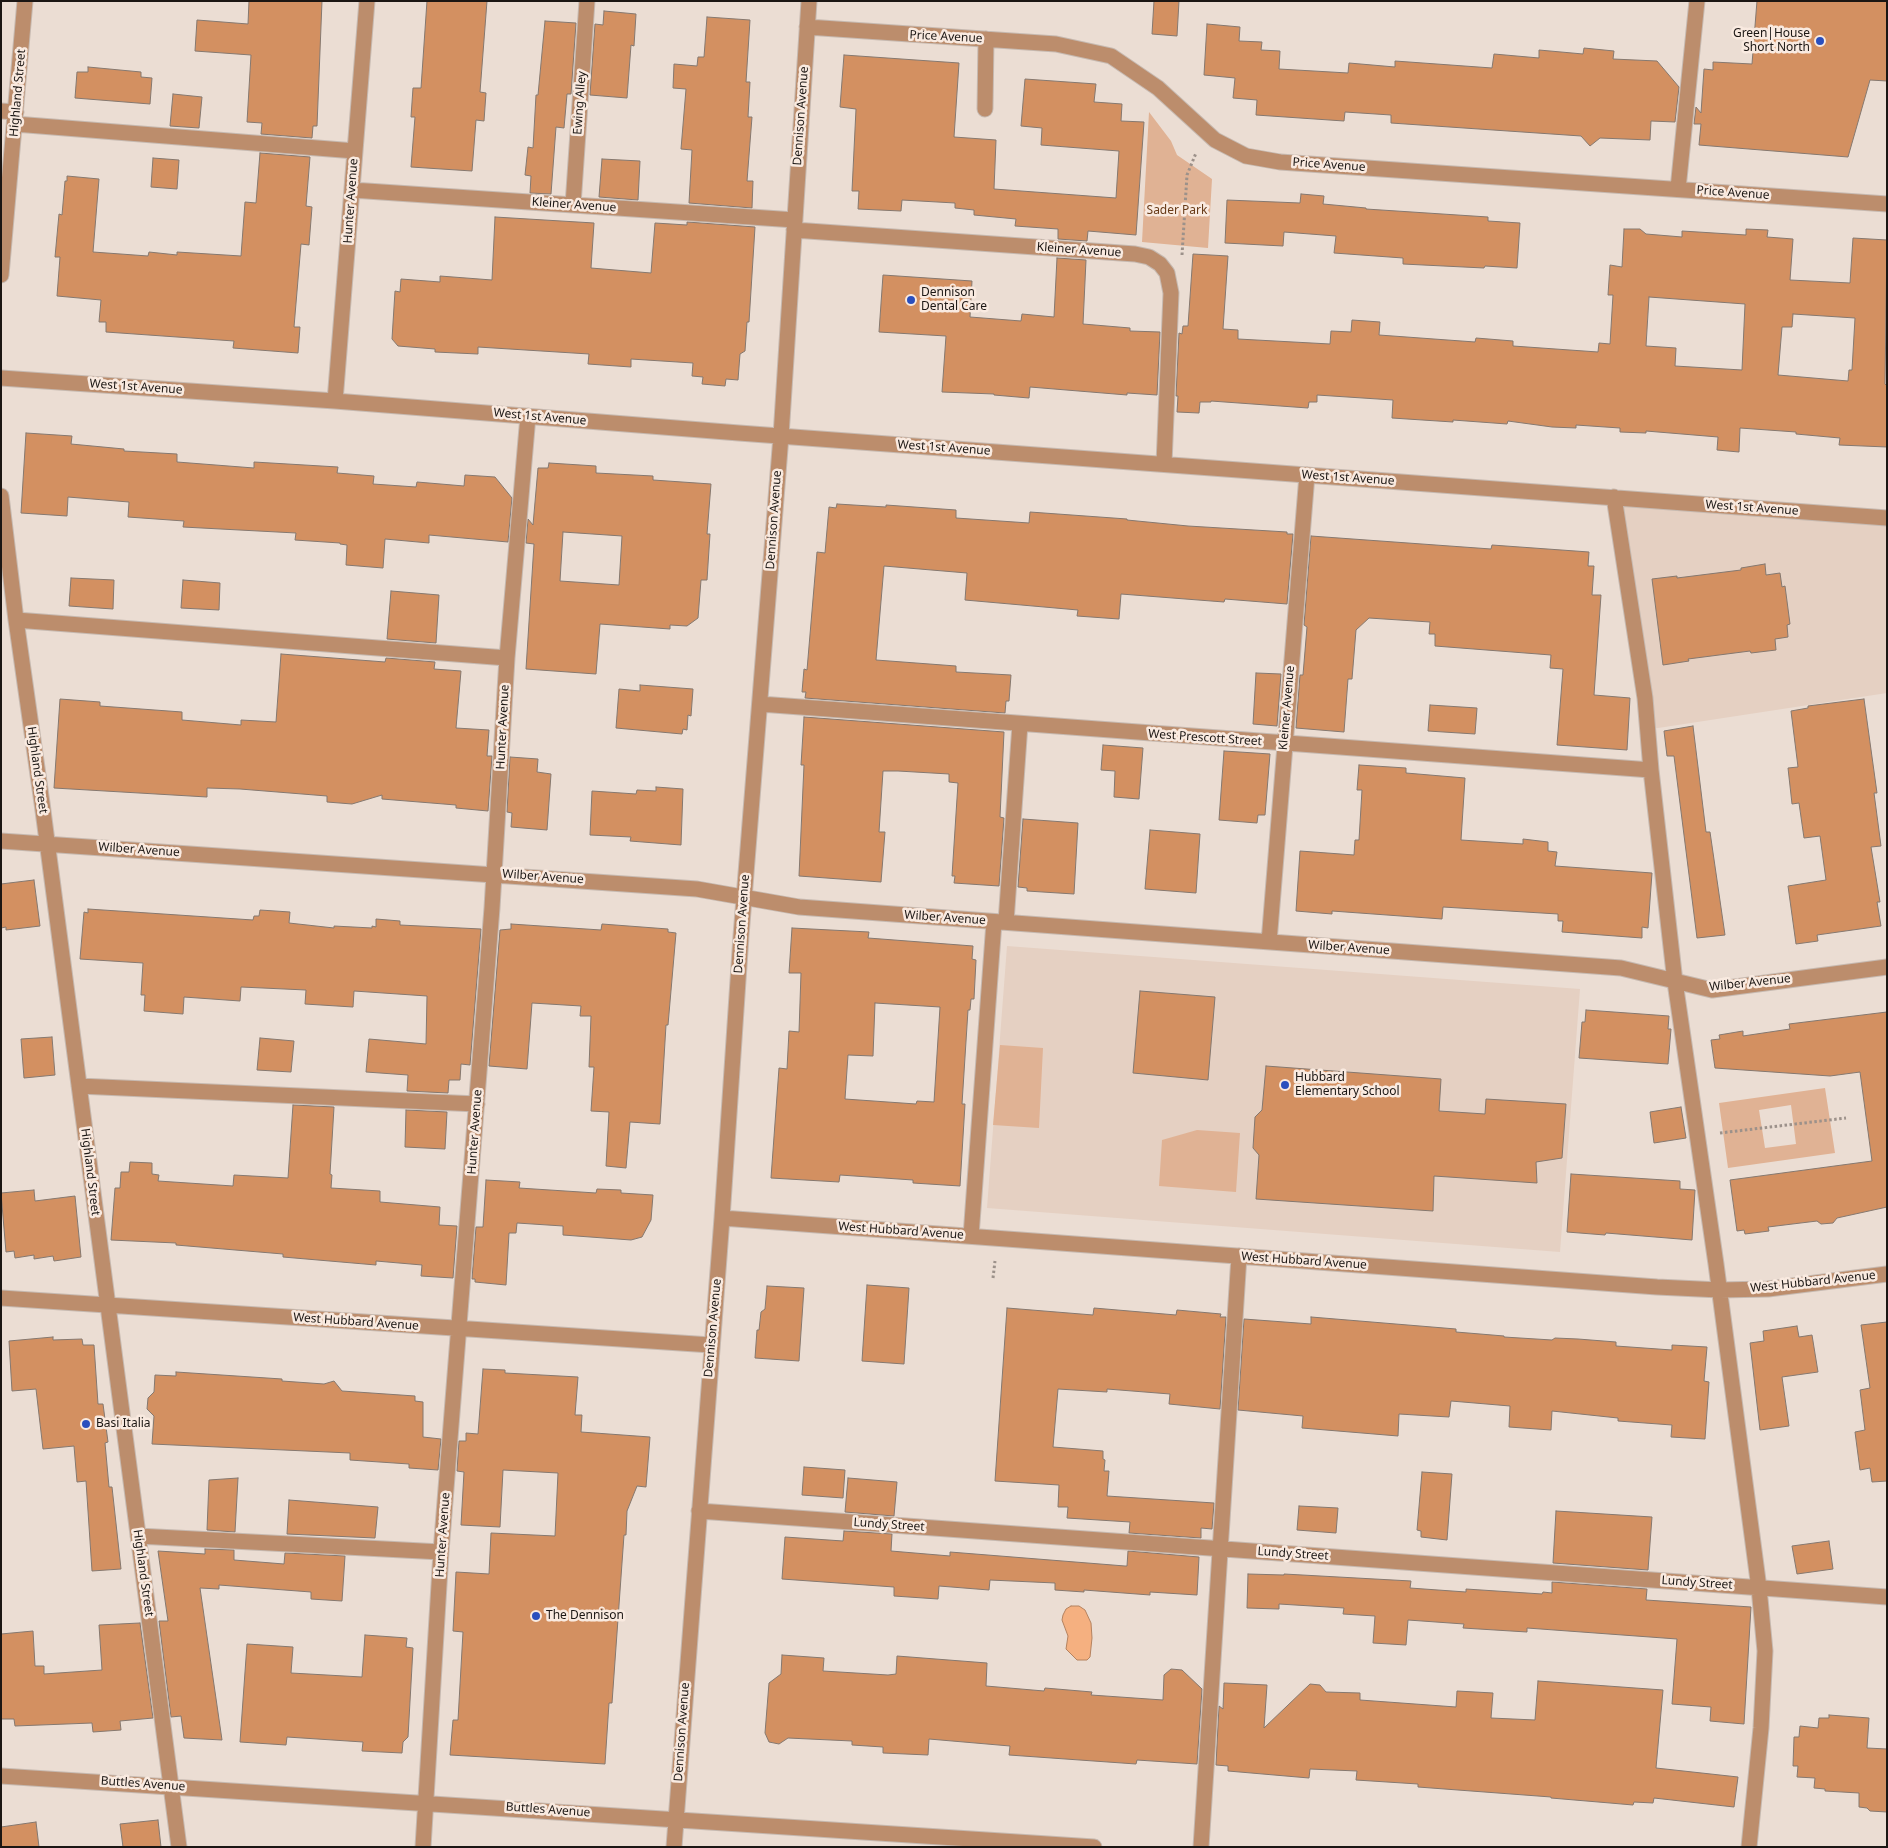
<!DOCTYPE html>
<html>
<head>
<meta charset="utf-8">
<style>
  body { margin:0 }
  #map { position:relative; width:1888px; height:1848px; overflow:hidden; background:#ebddd3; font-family:"Noto Sans",sans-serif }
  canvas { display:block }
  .frame { position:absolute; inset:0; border:2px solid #1b1613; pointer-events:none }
</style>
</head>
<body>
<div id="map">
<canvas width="1888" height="1848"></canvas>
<div class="frame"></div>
</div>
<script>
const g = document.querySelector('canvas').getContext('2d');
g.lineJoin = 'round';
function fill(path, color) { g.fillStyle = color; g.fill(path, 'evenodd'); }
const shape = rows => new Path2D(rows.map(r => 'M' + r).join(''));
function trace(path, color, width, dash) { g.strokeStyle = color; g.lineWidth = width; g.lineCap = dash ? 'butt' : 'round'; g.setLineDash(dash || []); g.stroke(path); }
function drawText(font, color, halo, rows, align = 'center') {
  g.font = font + ' "Noto Sans",sans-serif'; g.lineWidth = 5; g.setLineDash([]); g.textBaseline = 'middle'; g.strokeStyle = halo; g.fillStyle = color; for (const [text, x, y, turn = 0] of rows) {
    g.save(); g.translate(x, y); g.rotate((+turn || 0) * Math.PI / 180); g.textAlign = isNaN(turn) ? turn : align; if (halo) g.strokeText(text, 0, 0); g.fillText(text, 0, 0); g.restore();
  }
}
const built = shape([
  [1611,496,1887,516,1887,693,1645,730],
  [1007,946,1580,989,1560,1252,987,1208]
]);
const green = shape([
  [1149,112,1171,141,1177,155,1212,179,1208,248,1142,242],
  [1000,1045,1043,1048,1039,1128,993,1125],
  [1825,1088,1835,1153,1728,1168,1719,1103],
  [1791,1105,1796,1144,1765,1148,1759,1110],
  [1197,1130,1240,1133,1236,1192,1159,1186,1162,1140]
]);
const water = shape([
  [1071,1606,1079,1606,1085,1610,1091,1623,1092,1638,1090,1657,1087,1660,1077,1660,1066,1649,1068,1636,1062,1620,1063,1615,1066,1609,1071,1606]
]);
const building = shape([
  [249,1,322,1,317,126,313,126,312,138,261,134,262,123,247,122,251,55,195,51,197,20,248,24,249,1],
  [427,1,487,1,480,92,486,93,484,121,476,120,472,171,411,167,415,117,411,117,413,88,421,88,427,1],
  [1154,1,1179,1,1177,36,1152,34,1154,1],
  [1757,1,1887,1,1887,81,1870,80,1848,157,1699,145,1701,124,1694,124,1696,107,1701,113,1704,69,1713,70,1713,62,1752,64,1757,1],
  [604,11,636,14,634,46,631,45,627,98,590,95,595,24,603,25,604,11],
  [707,17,750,20,746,82,750,82,748,117,752,117,747,181,753,181,752,208,689,203,692,150,681,149,686,89,673,88,674,64,697,66,698,57,704,57,707,17],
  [545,21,576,23,571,94,567,94,564,128,556,127,551,194,530,193,531,176,525,175,528,147,533,148,536,95,538,95,545,21],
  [1207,24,1240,27,1239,41,1262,42,1261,50,1280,51,1279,69,1348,73,1349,63,1395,67,1395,61,1492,68,1494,54,1539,58,1539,50,1583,54,1584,48,1614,51,1613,59,1657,61,1679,87,1675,122,1651,121,1650,140,1600,138,1590,146,1581,136,1391,123,1391,115,1345,112,1344,121,1256,115,1257,100,1233,98,1235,78,1204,75,1207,24],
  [844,55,959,63,954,137,996,140,994,189,1116,198,1119,151,1041,145,1042,128,1021,126,1025,79,1096,84,1094,102,1122,104,1121,121,1144,122,1136,235,1088,231,1087,241,1058,239,1058,229,1015,226,1016,219,974,215,974,210,955,208,955,203,902,200,901,211,858,209,859,191,852,191,856,109,840,107,844,55],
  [88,67,141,72,141,77,152,78,150,104,75,98,77,72,88,72,88,67],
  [173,94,202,97,199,128,170,126,173,94],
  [260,153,310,157,306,206,312,207,309,245,301,244,294,327,300,327,298,353,233,348,234,341,106,332,106,322,99,322,101,300,57,296,60,257,55,257,59,214,62,215,65,181,67,181,67,176,99,179,93,252,148,256,149,252,177,255,177,252,241,256,245,202,256,203,260,153],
  [153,158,179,160,177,189,151,187,153,158],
  [602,159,640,161,638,200,599,197,602,159],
  [1301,194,1324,196,1323,204,1366,208,1366,209,1488,217,1488,221,1520,223,1517,268,1485,266,1484,268,1403,264,1403,258,1334,253,1336,236,1284,232,1283,246,1225,243,1227,200,1300,203,1301,194],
  [495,217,594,223,591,268,651,273,655,223,687,225,687,222,755,227,749,322,747,322,745,351,740,354,738,380,726,379,725,386,702,384,703,377,692,376,693,363,631,359,631,367,588,364,589,354,478,347,478,354,435,352,435,349,398,346,392,339,395,291,400,292,401,279,440,282,440,276,492,280,495,217],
  [1624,229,1640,229,1646,234,1682,237,1682,231,1746,235,1746,229,1768,230,1767,237,1793,239,1790,280,1850,283,1853,238,1887,240,1885,384,1887,386,1887,447,1839,445,1840,438,1796,434,1796,432,1740,428,1739,452,1717,450,1718,437,1646,431,1646,433,1620,432,1620,428,1576,425,1576,428,1552,427,1508,421,1507,424,1453,420,1453,422,1392,418,1393,400,1317,395,1317,402,1309,402,1308,408,1211,401,1211,402,1200,402,1199,413,1177,412,1178,396,1176,396,1179,333,1182,334,1183,326,1188,326,1193,254,1228,256,1223,329,1238,330,1238,339,1330,344,1331,331,1351,332,1352,320,1380,322,1379,335,1475,342,1476,338,1513,341,1513,346,1598,352,1599,343,1610,344,1613,295,1608,295,1610,265,1622,267,1624,229],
  [1649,297,1745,304,1742,370,1675,366,1676,348,1646,346,1649,297],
  [1793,314,1855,318,1852,370,1849,370,1848,381,1778,375,1782,327,1792,327,1793,314],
  [1057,258,1086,260,1083,324,1130,328,1130,331,1160,332,1157,395,1127,393,1127,395,1030,387,1029,398,994,395,994,394,942,392,946,336,879,332,883,275,972,281,970,317,1021,321,1022,314,1054,317,1057,258],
  [26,433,72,436,71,444,124,449,124,451,177,454,177,462,254,468,254,462,338,467,337,473,374,476,373,484,416,487,417,482,464,486,465,475,495,477,512,498,508,542,429,535,429,543,385,539,383,568,346,565,347,545,340,544,340,543,295,540,296,533,183,527,184,521,128,517,129,502,68,497,67,516,21,513,26,433],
  [549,463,596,466,596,473,653,476,653,480,711,484,707,534,710,534,707,580,701,580,698,618,687,626,670,625,670,629,600,624,596,674,526,669,534,544,526,543,528,519,533,525,538,468,548,468,549,463],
  [563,532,622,536,619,585,560,581,563,532],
  [837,504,886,507,886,505,956,510,956,518,1029,523,1030,512,1127,519,1127,520,1188,526,1287,532,1287,534,1293,534,1287,604,1225,599,1224,602,1121,594,1119,619,1077,616,1078,610,965,600,967,573,884,566,876,660,956,666,956,672,1011,675,1009,701,1006,701,1005,713,805,698,806,692,802,692,804,669,807,670,817,552,825,553,829,507,836,508,837,504],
  [1311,536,1491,549,1492,545,1589,552,1588,566,1594,566,1592,595,1601,595,1594,695,1630,698,1627,750,1557,745,1563,669,1550,668,1551,655,1435,646,1435,634,1429,634,1430,622,1369,618,1356,630,1352,679,1348,679,1344,732,1296,728,1300,675,1303,675,1307,627,1304,625,1311,536],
  [1765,564,1766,575,1780,573,1782,587,1785,586,1790,624,1787,625,1788,637,1775,639,1776,650,1751,653,1750,651,1688,659,1689,661,1663,665,1652,579,1677,576,1677,578,1741,570,1741,568,1765,564],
  [71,578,114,580,113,609,69,606,71,578],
  [183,580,220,583,219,610,181,608,183,580],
  [391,591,439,595,436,643,387,639,391,591],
  [281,654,385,662,386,658,435,662,434,669,461,671,456,728,489,730,487,756,492,756,488,811,456,808,456,805,382,799,382,795,352,804,327,802,327,796,240,789,207,788,207,797,54,788,60,699,100,702,100,706,182,712,182,720,241,725,241,720,276,722,281,654],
  [1256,673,1281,674,1277,726,1253,724,1256,673],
  [640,685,693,689,691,716,688,715,687,730,683,729,682,734,616,728,619,689,640,691,640,685],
  [1864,699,1877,793,1874,793,1881,846,1871,847,1880,902,1877,902,1881,926,1817,935,1818,941,1796,944,1788,886,1826,880,1820,836,1804,838,1799,803,1792,804,1788,768,1798,767,1791,711,1808,708,1808,706,1864,699],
  [1430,705,1477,708,1475,734,1428,731,1430,705],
  [804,717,1004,732,1000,817,1004,818,999,886,954,883,955,876,952,876,958,783,949,782,949,774,898,771,883,771,879,832,885,832,881,882,799,876,804,765,801,765,804,717],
  [1693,726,1706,832,1710,832,1725,935,1697,938,1674,756,1667,756,1664,731,1693,726],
  [1103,745,1143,748,1139,799,1114,797,1115,771,1101,770,1103,745],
  [1224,751,1270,754,1265,815,1258,815,1257,823,1219,820,1224,751],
  [510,757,538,759,537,772,551,774,547,830,511,827,512,813,507,812,510,757],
  [1359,765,1406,768,1406,773,1465,778,1461,840,1523,844,1523,839,1548,842,1548,851,1557,852,1555,866,1652,873,1648,928,1642,927,1642,938,1562,932,1563,921,1558,921,1558,914,1443,907,1442,919,1332,911,1332,914,1296,911,1300,851,1354,855,1355,840,1359,840,1362,790,1357,790,1359,765],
  [656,787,683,789,681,845,630,841,631,837,590,835,592,791,636,794,637,790,656,791,656,787],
  [1023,819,1078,823,1074,894,1027,891,1027,888,1018,887,1023,819],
  [1150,830,1200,834,1196,893,1145,889,1150,830],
  [34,880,40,926,6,930,6,927,1,928,1,884,34,880],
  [88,909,253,920,254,916,259,916,260,910,290,912,289,923,334,928,334,926,372,928,372,926,376,927,376,919,400,921,400,925,481,929,470,1065,461,1064,460,1080,449,1080,448,1093,407,1091,408,1075,366,1072,369,1039,426,1044,427,996,354,991,353,1007,305,1004,306,990,241,987,240,1001,184,997,183,1014,144,1011,145,995,141,995,143,963,80,959,84,912,88,913,88,909],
  [511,924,601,930,602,924,668,929,668,932,676,933,668,1025,666,1025,660,1124,630,1122,626,1168,606,1166,609,1112,591,1111,594,1067,589,1067,591,1016,580,1016,581,1006,532,1003,527,1069,489,1066,500,930,511,929,511,924],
  [792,928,869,932,868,938,973,946,972,959,976,960,974,999,971,999,970,1010,968,1010,962,1104,965,1104,960,1186,913,1183,913,1180,840,1175,839,1182,771,1178,779,1068,787,1069,789,1031,799,1032,801,973,789,973,792,928],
  [875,1003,940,1007,934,1102,917,1101,916,1104,845,1099,848,1055,873,1056,875,1003],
  [1140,991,1215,997,1208,1080,1133,1073,1140,991],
  [1586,1010,1669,1016,1668,1029,1671,1029,1668,1064,1579,1058,1582,1022,1585,1022,1586,1010],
  [1887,1012,1887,1207,1837,1218,1833,1223,1821,1224,1817,1221,1768,1227,1769,1231,1745,1234,1744,1230,1737,1231,1730,1180,1872,1161,1860,1072,1830,1076,1715,1068,1711,1040,1720,1039,1719,1035,1743,1031,1743,1036,1790,1029,1789,1024,1887,1012],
  [52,1037,55,1075,24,1078,21,1039,52,1037],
  [260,1038,294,1041,291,1072,257,1070,260,1038],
  [1266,1066,1441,1079,1439,1111,1485,1114,1486,1099,1566,1104,1562,1158,1536,1162,1537,1183,1434,1176,1433,1211,1256,1199,1259,1155,1253,1148,1255,1117,1262,1110,1266,1066],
  [293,1105,334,1107,330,1174,332,1175,331,1188,380,1191,380,1202,440,1207,439,1225,457,1226,453,1278,421,1276,422,1265,376,1261,376,1265,283,1257,283,1254,176,1245,176,1243,111,1240,115,1188,120,1188,121,1172,129,1172,130,1162,152,1163,152,1174,159,1175,158,1181,233,1186,234,1175,288,1178,293,1105],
  [1681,1107,1686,1138,1654,1143,1650,1112,1681,1107],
  [406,1110,447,1112,445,1149,405,1147,406,1110],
  [1571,1174,1680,1181,1680,1189,1695,1190,1692,1240,1606,1233,1605,1235,1567,1232,1571,1174],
  [486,1180,520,1182,519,1188,596,1193,597,1189,621,1190,621,1193,653,1195,651,1220,642,1237,631,1240,563,1235,563,1226,517,1223,516,1233,509,1233,506,1285,475,1282,475,1279,472,1279,476,1227,483,1227,486,1180],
  [34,1190,35,1201,75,1196,81,1257,54,1261,53,1256,34,1259,34,1255,15,1258,14,1251,6,1252,1,1193,34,1190],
  [867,1285,909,1288,904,1364,862,1361,867,1285],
  [767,1286,804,1288,799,1361,755,1358,757,1330,759,1330,761,1312,765,1309,767,1286],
  [1007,1308,1093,1315,1094,1308,1176,1315,1177,1310,1221,1314,1220,1317,1226,1317,1220,1409,1169,1404,1170,1394,1107,1389,1107,1392,1058,1389,1053,1447,1103,1451,1103,1459,1105,1460,1104,1471,1109,1471,1107,1496,1214,1503,1212,1529,1201,1528,1201,1538,1129,1533,1130,1522,1067,1518,1068,1507,1058,1507,1059,1485,995,1481,1007,1308],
  [1311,1317,1456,1329,1456,1332,1504,1336,1504,1337,1552,1340,1555,1338,1578,1339,1616,1342,1616,1346,1672,1350,1672,1345,1707,1347,1704,1381,1709,1382,1705,1439,1671,1437,1672,1425,1618,1421,1618,1418,1552,1411,1551,1430,1509,1427,1510,1406,1451,1401,1449,1417,1399,1414,1398,1436,1302,1428,1303,1416,1238,1410,1244,1319,1311,1324,1311,1317],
  [1887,1322,1887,1481,1872,1482,1870,1468,1860,1470,1855,1432,1865,1430,1860,1390,1870,1388,1861,1325,1887,1322],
  [1797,1326,1799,1337,1812,1335,1818,1372,1782,1377,1789,1426,1760,1430,1750,1343,1764,1341,1763,1331,1797,1326],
  [53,1337,53,1340,82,1339,83,1345,94,1345,98,1404,103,1404,108,1442,105,1443,109,1487,112,1487,121,1569,92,1571,86,1481,77,1482,74,1446,43,1449,36,1389,12,1391,9,1341,53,1337],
  [483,1369,505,1370,505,1373,578,1377,575,1415,582,1415,581,1432,650,1437,646,1487,637,1486,627,1511,626,1535,624,1535,612,1703,609,1703,605,1764,450,1755,453,1720,458,1720,463,1632,453,1631,456,1572,489,1574,491,1533,555,1536,558,1473,503,1470,500,1527,461,1525,464,1472,457,1471,459,1441,466,1441,466,1433,478,1434,483,1369],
  [176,1372,282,1379,282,1381,324,1384,334,1381,342,1391,415,1396,415,1401,423,1402,423,1437,441,1439,438,1470,409,1468,409,1464,350,1460,350,1453,152,1444,154,1416,147,1409,148,1398,154,1392,155,1375,176,1376,176,1372],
  [804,1467,845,1470,843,1498,802,1495,804,1467],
  [1422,1472,1452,1474,1447,1540,1421,1537,1421,1531,1417,1530,1422,1472],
  [238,1478,235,1532,207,1530,209,1480,238,1478],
  [848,1478,897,1482,894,1516,845,1512,848,1478],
  [289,1500,378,1507,375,1538,287,1534,289,1500],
  [1299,1506,1338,1508,1336,1533,1297,1530,1299,1506],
  [1556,1511,1652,1517,1648,1570,1553,1563,1556,1511],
  [844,1531,892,1534,891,1551,950,1556,950,1552,1125,1566,1127,1566,1128,1551,1199,1557,1197,1595,1150,1592,1150,1595,1084,1590,1084,1592,1055,1590,1055,1583,990,1580,989,1590,939,1586,938,1599,894,1596,894,1587,782,1579,785,1537,843,1541,844,1531],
  [1829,1541,1833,1569,1797,1574,1792,1546,1829,1541],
  [205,1549,234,1550,234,1560,284,1564,285,1553,345,1556,342,1601,311,1599,311,1592,219,1585,219,1589,200,1588,222,1740,184,1738,181,1716,171,1717,159,1621,168,1621,158,1551,205,1554,205,1549],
  [1248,1574,1284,1575,1284,1574,1411,1581,1410,1588,1466,1592,1466,1589,1542,1594,1543,1592,1552,1593,1552,1582,1647,1589,1646,1600,1751,1607,1744,1724,1710,1721,1711,1707,1672,1704,1677,1639,1527,1628,1527,1632,1463,1628,1464,1624,1408,1620,1406,1645,1373,1643,1375,1616,1343,1614,1344,1608,1279,1604,1279,1609,1247,1608,1248,1574],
  [140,1623,153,1718,120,1721,121,1730,93,1732,92,1723,15,1726,14,1719,1,1719,1,1634,33,1631,35,1666,44,1666,44,1674,102,1670,99,1625,140,1623],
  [365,1635,407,1638,406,1647,413,1648,408,1737,403,1742,402,1753,362,1751,363,1742,287,1737,286,1745,240,1742,247,1644,293,1647,291,1673,362,1677,365,1635],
  [782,1655,824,1658,823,1671,888,1675,896,1674,897,1656,987,1663,986,1686,1044,1691,1045,1688,1092,1692,1091,1695,1163,1700,1164,1675,1171,1669,1182,1670,1202,1689,1197,1764,1137,1760,1136,1764,1009,1755,1010,1746,929,1739,928,1755,883,1753,883,1747,852,1745,852,1741,788,1738,779,1744,769,1742,765,1733,769,1683,781,1674,782,1655],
  [1538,1681,1663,1690,1656,1768,1738,1777,1734,1807,1654,1798,1653,1803,1634,1802,1633,1805,1610,1803,1551,1798,1551,1797,1418,1787,1418,1784,1356,1780,1357,1771,1310,1769,1309,1778,1228,1771,1228,1766,1216,1765,1219,1706,1223,1709,1224,1683,1267,1685,1264,1728,1310,1684,1320,1685,1326,1692,1360,1693,1360,1700,1456,1707,1457,1691,1493,1693,1491,1718,1535,1720,1538,1681],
  [1829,1715,1869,1718,1867,1748,1887,1749,1887,1812,1870,1811,1867,1808,1859,1807,1859,1793,1825,1791,1825,1789,1814,1788,1815,1778,1797,1777,1798,1766,1793,1766,1794,1737,1799,1737,1800,1726,1818,1728,1819,1718,1829,1718,1829,1715],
  [158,1820,161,1847,123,1847,120,1824,158,1820],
  [36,1822,39,1847,1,1847,1,1827,36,1822]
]);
const path = shape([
  [1182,255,1187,175,1196,153],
  [1720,1133,1846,1118],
  [993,1278,995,1261]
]);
const minor = shape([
  [807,27,1056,44,1111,56,1158,88,1215,140,1246,156,1280,162,1887,204],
  [985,109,986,39],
  [1,111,16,112],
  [15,124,355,151],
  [1678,189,1697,1],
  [352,190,795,220],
  [573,205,587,1],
  [794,230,1135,254,1149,257,1160,264,1167,273,1171,293,1164,464],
  [1,275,25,1],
  [1,378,335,401,739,433,1887,518],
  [335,401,367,1],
  [1,496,16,620,42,803,179,1847],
  [1614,497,1645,698,1651,770,1675,982,1716,1264,1759,1588,1765,1651,1761,1728,1749,1847],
  [16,620,507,658],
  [760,704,1651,770],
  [1,841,697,889,799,907,1621,968,1712,990,1887,967],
  [1006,922,1020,724],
  [1269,942,1307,475],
  [79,1086,477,1104],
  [722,1218,1657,1287,1720,1290,1768,1289,1887,1274],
  [971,1236,994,922],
  [1,1298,711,1345],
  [699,1511,1887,1597],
  [138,1536,441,1552],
  [1,1776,1094,1847],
  [423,1847,441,1552,492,908,507,658,528,416],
  [674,1847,722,1218,741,936,781,436,809,1],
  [1201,1847,1239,1256]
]);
const markers = [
  [1820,41,5,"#2a4fbe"],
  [911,300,5,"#2a4fbe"],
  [1285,1085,5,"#2a4fbe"],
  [86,1424,5,"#2a4fbe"],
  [536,1616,5,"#2a4fbe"]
];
const poiNames = [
  ["Green|House",1810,34,"right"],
  ["Short North",1810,48,"right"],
  ["Dennison",921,293],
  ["Dental Care",921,307],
  ["Hubbard",1295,1078],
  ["Elementary School",1295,1092],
  ["Basi Italia",96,1424],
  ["The Dennison",546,1616]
];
const streetNames = [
  ["Price Avenue",946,37,3],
  ["Highland Street",18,93,-85],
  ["Ewing Alley",580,103,-86],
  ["Dennison Avenue",801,116,-86],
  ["Price Avenue",1329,165,4],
  ["Price Avenue",1733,193,4],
  ["Hunter Avenue",351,201,-86],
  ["Kleiner Avenue",574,205,4],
  ["Kleiner Avenue",1079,250,4],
  ["West 1st Avenue",136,387,4],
  ["West 1st Avenue",540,417,5],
  ["West 1st Avenue",944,448,4],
  ["West 1st Avenue",1348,478,4],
  ["West 1st Avenue",1752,508,4],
  ["Dennison Avenue",774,520,-86],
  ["Kleiner Avenue",1287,708,-85],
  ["Hunter Avenue",503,727,-87],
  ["West Prescott Street",1205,738,4],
  ["Highland Street",37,770,82],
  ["Wilber Avenue",139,850,4],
  ["Wilber Avenue",543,877,4],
  ["Wilber Avenue",945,918,4],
  ["Dennison Avenue",742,924,-86],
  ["Wilber Avenue",1349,948,4],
  ["Wilber Avenue",1750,983,-6],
  ["Hunter Avenue",475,1132,-86],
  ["Highland Street",90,1172,83],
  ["West Hubbard Avenue",901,1231,4],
  ["West Hubbard Avenue",1304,1261,4],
  ["West Hubbard Avenue",1813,1282,-6],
  ["West Hubbard Avenue",356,1322,4],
  ["Dennison Avenue",713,1328,-85],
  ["Lundy Street",889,1525,4],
  ["Hunter Avenue",443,1535,-86],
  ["Lundy Street",1293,1554,4],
  ["Highland Street",143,1573,82],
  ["Lundy Street",1697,1583,4],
  ["Dennison Avenue",682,1732,-86],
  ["Buttles Avenue",143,1784,4],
  ["Buttles Avenue",548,1810,4]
];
const parkNames = [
  ["Sader Park",1177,211]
];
fill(built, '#e5d0c2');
fill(green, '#e0b294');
fill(water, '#f5b080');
trace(water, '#b4825f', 1);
fill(building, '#d39061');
trace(building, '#85786f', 1);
trace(minor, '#c6b9b0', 17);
trace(path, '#9c918a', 3, [2.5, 2.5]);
trace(minor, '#bc8d6c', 15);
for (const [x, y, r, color] of markers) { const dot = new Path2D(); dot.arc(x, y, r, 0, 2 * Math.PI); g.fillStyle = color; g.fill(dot); trace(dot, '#f9eae0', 2); }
drawText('12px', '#1b1613', '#f9eae0', poiNames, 'left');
drawText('12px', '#1b1613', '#f9eae0', streetNames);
drawText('12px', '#683b18', '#f9eae0', parkNames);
</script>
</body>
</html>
